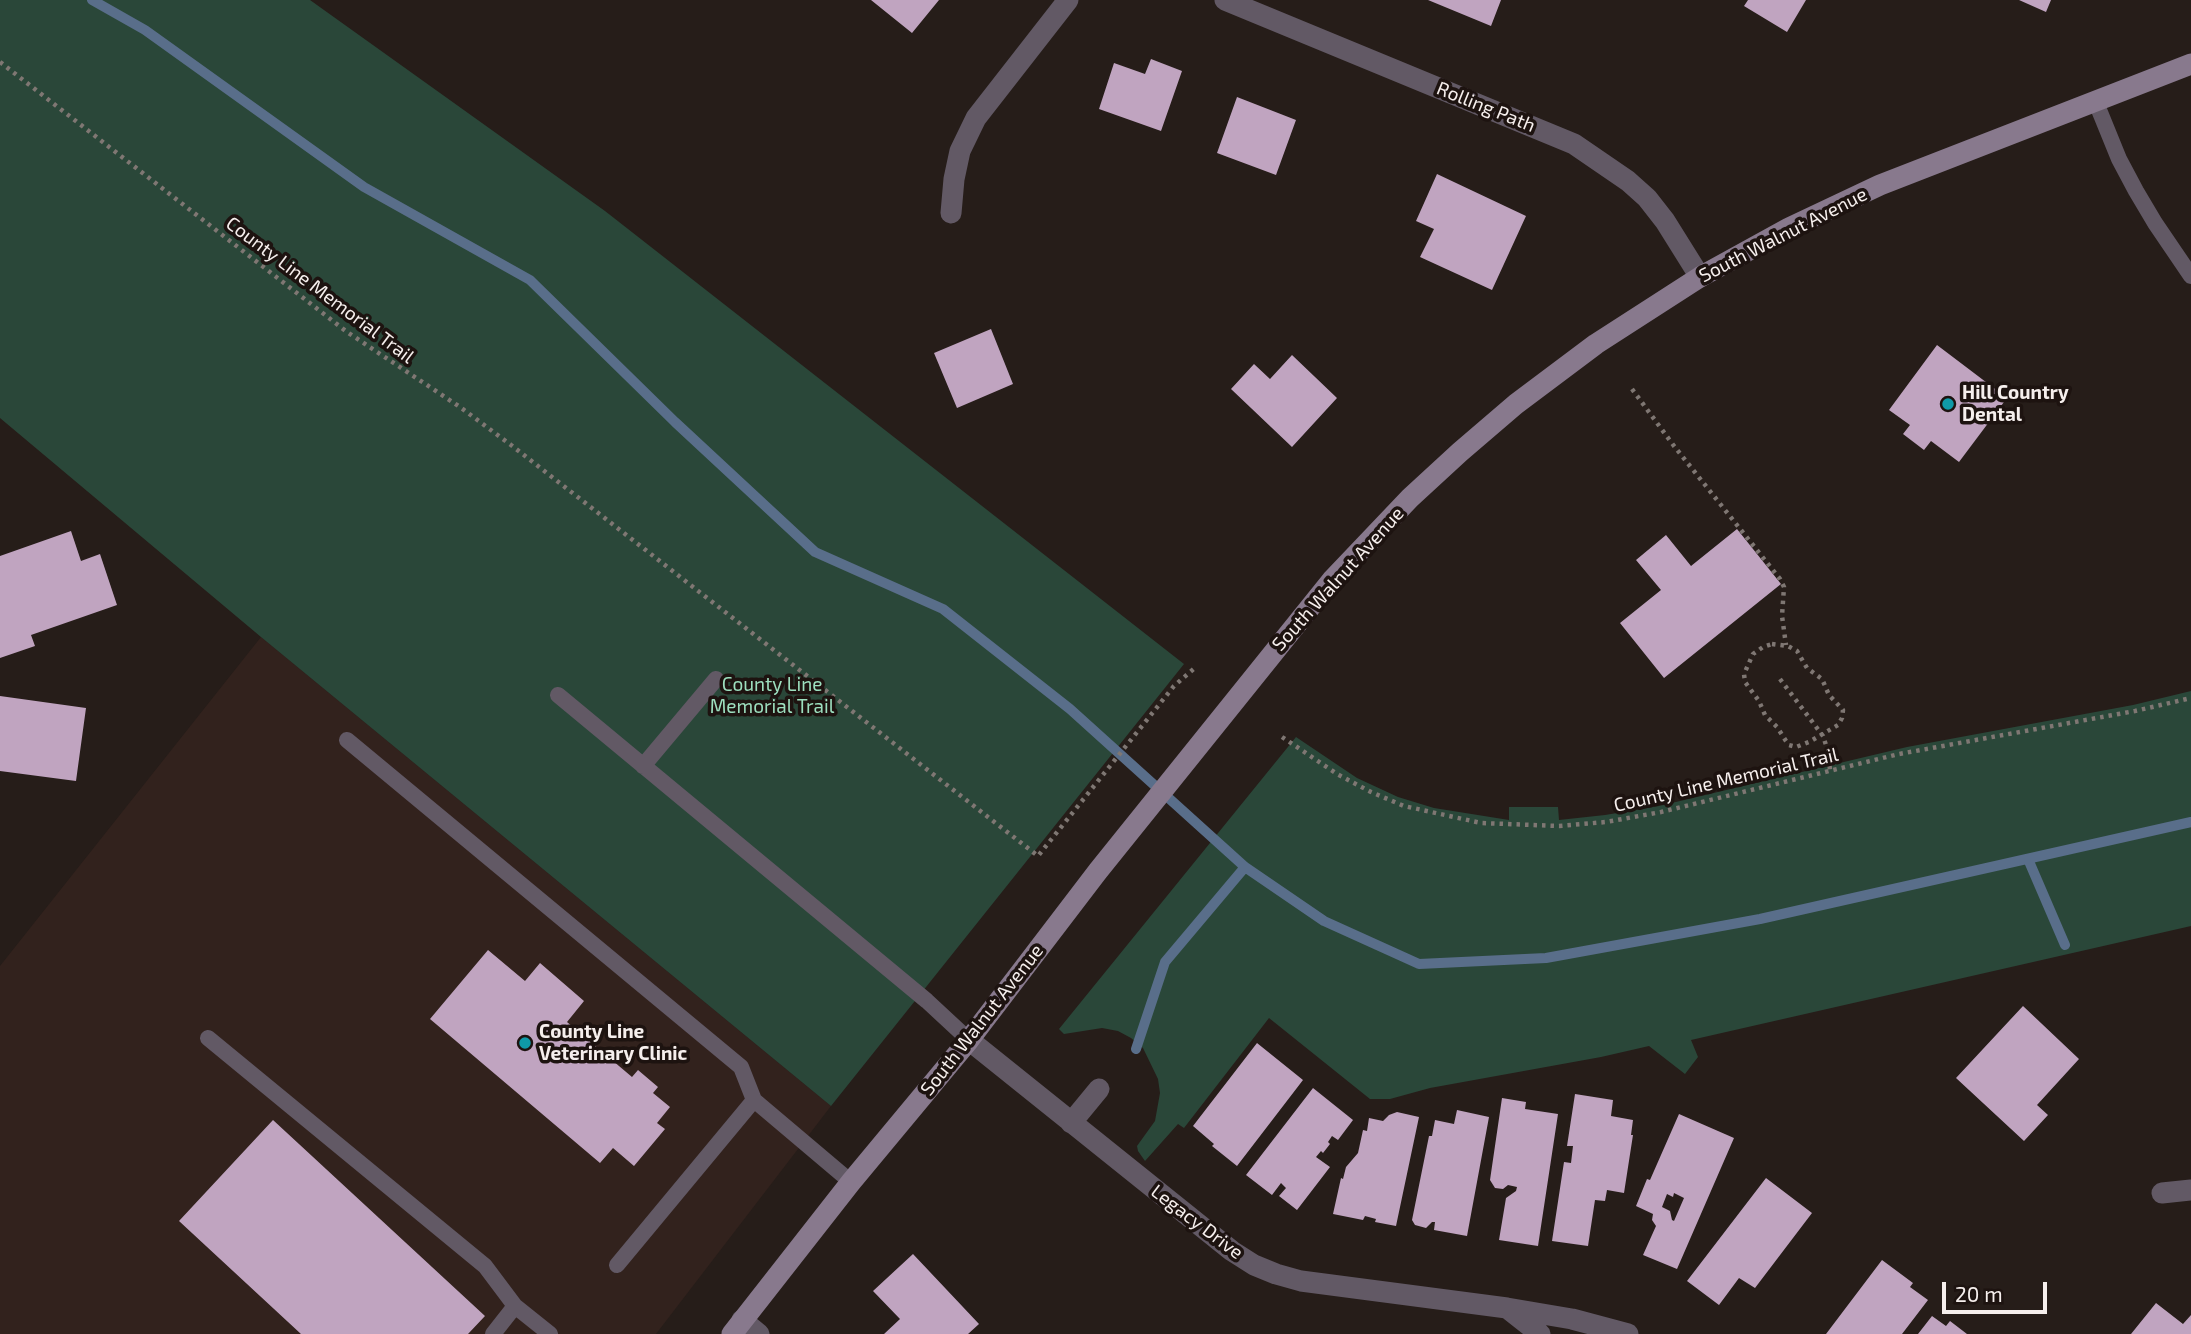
<!DOCTYPE html>
<html>
<head>
<meta charset="utf-8">
<style>
  body { margin:0 }
  #map { position:relative; width:2191px; height:1334px; overflow:hidden; background:#261d19; font-family:"Exo 2",sans-serif }
  canvas { display:block }
  .scale { position:absolute; left:1942px; top:1282px; width:105px; height:32px; box-sizing:border-box; border:4px solid #f6efed; border-top:0; padding-left:9px; font-size:21px; line-height:24px; white-space:nowrap; color:#f6efed; -webkit-text-stroke:5px #1d1310; paint-order:stroke }
</style>
</head>
<body>
<div id="map">
<canvas width="2191" height="1334"></canvas>
<div class="scale">20 m</div>
</div>
<script>
const g = document.querySelector('canvas').getContext('2d');
g.lineJoin = 'round';
function fill(path, color) { g.fillStyle = color; g.fill(path, 'evenodd'); }
const shape = rows => new Path2D(rows.map(r => 'M' + r).join(''));
function trace(path, color, width, dash) { g.strokeStyle = color; g.lineWidth = width; g.lineCap = dash ? 'butt' : 'round'; g.setLineDash(dash || []); g.stroke(path); }
function drawText(font, color, halo, rows, align = 'center') {
  g.font = font + ' "Exo 2",sans-serif'; g.lineWidth = 7; g.setLineDash([]); g.textBaseline = 'middle'; g.strokeStyle = halo; g.fillStyle = color; for (const [text, x, y, turn = 0] of rows) {
    g.save(); g.translate(x, y); g.rotate((+turn || 0) * Math.PI / 180); g.textAlign = isNaN(turn) ? turn : align; if (halo) g.strokeText(text, 0, 0); g.fillText(text, 0, 0); g.restore();
  }
}
const built = shape([
  [261,637,831,1106,656,1334,0,1334,0,966]
]);
const green = shape([
  [0,0,310,0,605,211,1184,664,831,1106,261,637,0,418],
  [2191,691,2191,926,1691,1040,1698,1057,1685,1074,1649,1046,1601,1057,1430,1088,1390,1099,1370,1099,1269,1018,1184,1128,1178,1124,1145,1161,1138,1151,1137,1146,1155,1121,1160,1093,1158,1079,1143,1048,1131,1038,1118,1031,1102,1028,1064,1034,1059,1029,1296,737,1357,778,1398,797,1434,808,1509,820,1509,807,1558,807,1559,820,1605,815,1659,806,1907,747,2133,705]
]);
const stream = shape([
  [92,0,145,30,364,187,530,280,675,422,815,552,943,609,1070,709,1245,867,1324,921,1419,964,1546,958,1760,919,2191,822],
  [2028,859,2065,945],
  [1136,1049,1165,962,1245,867]
]);
const building = shape([
  [871,0,939,0,912,33],
  [1428,0,1501,0,1491,26],
  [1748,0,1806,0,1787,32,1744,6],
  [2019,0,2051,0,2046,12],
  [1151,59,1182,71,1161,131,1099,109,1114,63,1145,74],
  [1237,97,1296,120,1276,175,1217,153],
  [1437,174,1526,216,1492,290,1420,257,1434,229,1416,221],
  [991,329,1013,384,957,408,934,353],
  [1937,345,2007,398,1959,462,1931,441,1924,450,1903,434,1910,425,1889,410],
  [1292,355,1337,398,1292,447,1231,389,1254,364,1270,379],
  [1737,529,1781,584,1664,678,1620,623,1661,590,1636,560,1666,535,1691,566],
  [71,531,81,561,100,554,117,605,31,635,35,646,0,658,0,556],
  [0,696,86,708,76,781,0,771],
  [488,950,525,981,540,963,584,1001,567,1022,632,1077,638,1070,658,1087,653,1093,670,1107,657,1123,665,1129,634,1166,613,1148,600,1163,430,1019],
  [2023,1006,2079,1059,2037,1105,2048,1115,2024,1141,1956,1078],
  [1257,1043,1303,1080,1237,1166,1212,1146,1214,1144,1193,1126],
  [1313,1088,1353,1120,1338,1140,1332,1136,1328,1142,1330,1144,1323,1153,1321,1151,1316,1157,1330,1167,1297,1210,1279,1196,1286,1188,1281,1183,1272,1195,1246,1175],
  [1575,1094,1613,1100,1611,1116,1633,1120,1631,1135,1633,1135,1624,1193,1607,1190,1605,1201,1595,1200,1588,1246,1552,1241,1564,1162,1571,1163,1573,1146,1567,1146],
  [1502,1098,1526,1102,1525,1109,1558,1114,1538,1246,1499,1240,1506,1198,1516,1191,1517,1187,1508,1185,1503,1189,1495,1188,1490,1180],
  [1457,1110,1489,1117,1467,1236,1434,1230,1435,1222,1432,1222,1426,1228,1415,1225,1412,1220,1429,1136,1432,1136,1435,1120,1454,1124],
  [1397,1112,1419,1117,1396,1226,1375,1222,1376,1219,1365,1216,1363,1220,1333,1214,1341,1178,1343,1179,1346,1167,1358,1153,1363,1130,1367,1131,1369,1118,1383,1121,1389,1115],
  [1679,1114,1734,1138,1677,1269,1643,1255,1656,1226,1652,1220,1653,1214,1636,1206,1647,1179,1650,1180],
  [1674,1193,1684,1198,1674,1221,1672,1220,1670,1211,1662,1207,1667,1194,1673,1197],
  [273,1120,485,1316,468,1334,301,1334,179,1221],
  [1766,1178,1812,1213,1755,1288,1739,1278,1719,1305,1687,1281],
  [913,1254,979,1324,968,1334,884,1334,900,1319,873,1291],
  [1882,1260,1913,1283,1910,1287,1928,1300,1902,1334,1826,1334],
  [2156,1303,2183,1324,2191,1315,2191,1334,2131,1334],
  [1932,1316,1946,1326,1950,1321,1967,1334,1918,1334]
]);
const path = shape([
  [0,62,347,332,460,407,511,445,1038,856,1174,686,1197,666],
  [1632,389,1674,446,1780,579,1784,587,1782,616,1786,645],
  [1772,644,1788,646,1797,651,1807,668,1822,679,1829,695,1843,710,1842,718,1838,725,1809,742,1796,747,1789,745,1786,741,1777,727,1765,715,1759,701,1745,682,1744,674,1753,654,1763,647,1772,644],
  [1780,679,1823,736,1828,751,1830,770],
  [1282,737,1337,774,1371,792,1404,806,1481,823,1559,826,1606,822,1661,812,1899,754,2135,711,2191,698]
]);
const lane = shape([
  [2095,100,2119,159,2136,191,2155,223,2191,276],
  [558,695,927,1001,969,1040],
  [347,740,741,1067,754,1100,851,1182],
  [643,766,716,679],
  [208,1038,485,1266,515,1306,550,1334],
  [617,1265,754,1100],
  [493,1334,515,1306]
]);
const street = shape([
  [1225,0,1574,144,1628,181,1647,198,1665,221,1700,277],
  [951,213,954,179,960,151,976,118,1068,0],
  [969,1040,1232,1251,1254,1265,1276,1274,1301,1281,1507,1308],
  [1071,1123,1099,1089],
  [2162,1193,2191,1190],
  [742,1320,759,1334],
  [1540,1334,1507,1308,1572,1319,1628,1334]
]);
const secondary = shape([
  [732,1334,851,1182,969,1040,1098,871,1332,580,1410,498,1460,452,1516,404,1596,344,1700,277,1789,228,1880,185,2191,64]
]);
const markers = [
  [1948,404,7,"#0f9aa8"],
  [525,1043,7,"#0f9aa8"]
];
const streetNames = [
  ["Rolling Path",1486,107,22],
  ["South Walnut Avenue",1783,235,-27],
  ["County Line Memorial Trail",320,290,37],
  ["South Walnut Avenue",1338,579,-48],
  ["County Line Memorial Trail",1726,780,-13],
  ["South Walnut Avenue",982,1020,-52],
  ["Legacy Drive",1197,1222,37]
];
const poiNames = [
  ["Hill Country",1962,393],
  ["Dental",1962,415],
  ["County Line",539,1032],
  ["Veterinary Clinic",539,1054]
];
const parkNames = [
  ["County Line",772,685],
  ["Memorial Trail",772,707]
];
fill(built, '#32221d');
fill(green, '#2a4739');
trace(stream, '#596e8a', 10);
fill(building, '#c0a4c0');
trace(path, '#7f7773', 4.5, [3.5, 5]);
trace(lane, '#625965', 16);
trace(street, '#625965', 21);
trace(secondary, '#88798d', 21);
for (const [x, y, r, color] of markers) { const dot = new Path2D(); dot.arc(x, y, r, 0, 2 * Math.PI); g.fillStyle = color; g.fill(dot); trace(dot, '#1d1310', 2.5); }
drawText('19px', '#f6efed', '#1d1310', streetNames);
drawText('bold 19px', '#f6efed', '#1d1310', poiNames, 'left');
drawText('19px', '#9ddfbf', '#1d1310', parkNames);
</script>
</body>
</html>
